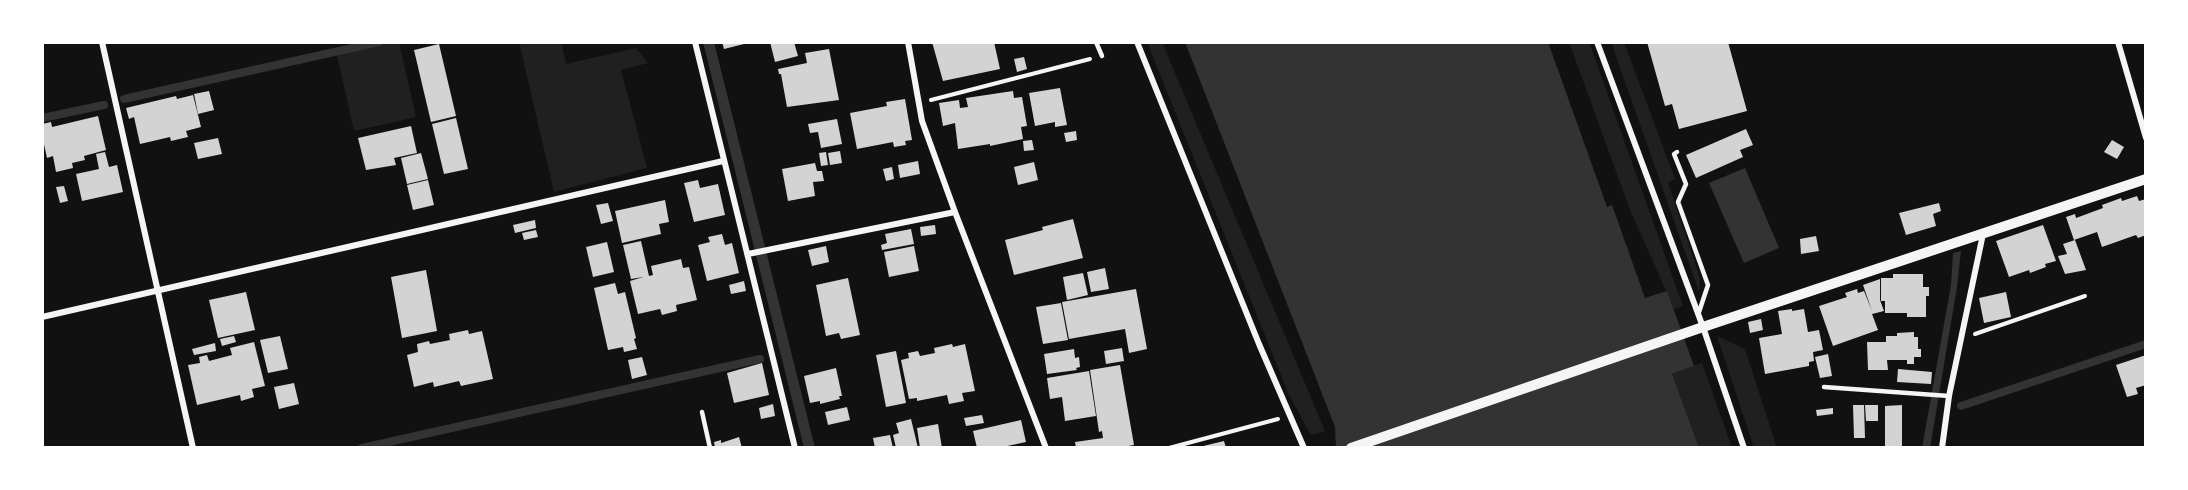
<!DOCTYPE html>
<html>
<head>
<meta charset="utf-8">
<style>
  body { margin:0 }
  #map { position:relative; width:2188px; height:490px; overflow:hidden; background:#111; font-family:Bitter,serif }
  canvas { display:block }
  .frame { position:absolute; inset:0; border:44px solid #fff; pointer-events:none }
</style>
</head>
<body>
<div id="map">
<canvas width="2188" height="490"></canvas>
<div class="frame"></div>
</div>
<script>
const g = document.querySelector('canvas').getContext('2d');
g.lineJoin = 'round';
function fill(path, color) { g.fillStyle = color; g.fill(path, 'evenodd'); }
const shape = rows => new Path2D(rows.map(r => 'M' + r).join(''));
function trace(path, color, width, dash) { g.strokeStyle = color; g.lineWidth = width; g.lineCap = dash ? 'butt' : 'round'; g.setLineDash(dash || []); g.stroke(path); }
const green = shape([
  [394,42,399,42,416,117,354,131,337,55],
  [519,42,561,42,566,64,636,48,648,63,621,70,647,168,554,192],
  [1147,42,1162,42,1325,431,1311,435,1289,395],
  [1569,42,1589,42,1683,306,1674,309,1630,210],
  [1611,42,1624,42,1675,179,1668,183,1700,278,1699,292],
  [1717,336,1745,349,1777,448,1754,448],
  [1702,363,1732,448,1699,448,1672,374]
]);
const water = shape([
  [703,42,714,42,815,448,804,448],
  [1185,42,1548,42,1607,207,1612,205,1645,298,1667,291,1694,366,1672,374,1699,448,1336,448,1335,427],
  [1745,168,1779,248,1744,263,1709,183],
  [1961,251,1957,287,1930,448,1922,448,1951,285,1953,253]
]);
const stream = shape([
  [124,99,379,42],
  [42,118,104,105],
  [1961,406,2146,344],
  [362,448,760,359]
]);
const building = shape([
  [722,42,748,42,748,43,724,49],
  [770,42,794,42,798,56,775,62],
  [932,42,994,42,1000,69,943,81],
  [1647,42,1728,42,1747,111,1679,129,1672,104,1665,106],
  [439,44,456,116,431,122,414,50],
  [829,49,839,100,787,107,781,74,779,74,778,69,807,63,805,53],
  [1024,57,1027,69,1017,72,1014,59],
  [1060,88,1067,125,1055,127,1055,122,1035,126,1029,93],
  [209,91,214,110,198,114,194,94],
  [1013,91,1014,98,1022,97,1027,126,1021,127,1023,139,990,146,990,144,958,149,955,123,943,126,939,103,959,100,960,108,968,107,966,98],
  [193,95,201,127,186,131,188,137,171,141,170,137,140,144,134,117,129,119,126,108,176,96,177,99],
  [905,99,912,140,905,141,906,145,894,147,893,142,857,149,850,113,887,106,886,102],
  [98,116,106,150,84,156,85,160,72,163,73,168,56,172,53,156,47,158,42,135,42,124,51,122,52,127],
  [456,118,468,169,444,174,432,124],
  [837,119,842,144,821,148,818,132,810,133,808,124],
  [411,126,417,153,394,158,396,165,366,170,358,138],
  [1746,129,1753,145,1740,150,1743,157,1696,178,1686,155],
  [1076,131,1077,140,1066,142,1064,133],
  [218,138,222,154,198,159,194,143],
  [1032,140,1034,150,1024,151,1023,141],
  [2112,140,2124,147,2117,159,2104,152],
  [840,151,842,163,830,165,828,153],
  [105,152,109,167,117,165,123,192,82,201,76,174,99,169,96,154],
  [826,152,828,165,821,166,819,153],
  [421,153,428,179,407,184,401,158],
  [918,161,920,174,900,178,898,165],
  [1034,162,1038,180,1018,185,1014,167],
  [815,163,817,171,822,171,824,181,813,182,815,196,788,201,782,169],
  [892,167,894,179,886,181,883,169],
  [428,180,434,205,413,210,407,185],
  [698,180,700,188,718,184,725,215,694,222,684,183],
  [64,186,68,201,60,203,56,187],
  [2137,196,2139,201,2146,199,2146,235,2138,238,2136,235,2102,247,2097,232,2074,240,2066,217,2075,214,2076,218,2103,208,2102,205,2121,198,2122,201],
  [665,200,669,222,659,224,661,234,622,243,615,211],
  [608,203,613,221,601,224,596,205],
  [1939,203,1941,211,1933,214,1936,226,1906,235,1899,213],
  [1073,219,1083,258,1014,275,1005,240,1043,230,1042,227],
  [535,220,536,228,515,233,513,225],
  [935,225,936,234,921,236,920,227],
  [2043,225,2056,261,2045,264,2046,267,2030,273,2029,270,2009,277,1996,241],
  [911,229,914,244,882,250,881,245,887,243,885,234],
  [536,230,538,237,524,240,522,233],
  [722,234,725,245,732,243,739,273,707,281,698,245,710,242,708,237],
  [1816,236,1819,251,1801,254,1800,239],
  [2075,240,2086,270,2065,274,2058,256,2067,254,2063,244],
  [641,241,649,276,653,275,651,266,681,259,683,268,689,267,697,300,676,305,677,311,662,315,660,309,638,314,630,281,643,277,631,279,623,245],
  [607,242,614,272,593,277,586,247],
  [826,246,829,262,812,266,808,250],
  [914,246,919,271,889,277,884,252],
  [1105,268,1109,289,1091,292,1087,272],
  [426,270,437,331,402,338,391,277],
  [1083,273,1088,295,1067,300,1063,277],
  [1893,274,1923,274,1923,287,1929,287,1929,296,1926,296,1926,317,1907,317,1907,313,1885,313,1885,301,1881,301,1881,278,1893,278],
  [848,278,860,335,841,339,839,333,826,336,816,285],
  [1880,279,1880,300,1884,311,1872,314,1878,330,1833,346,1819,306,1847,297,1845,293,1857,289,1858,293,1864,291,1872,311,1863,285],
  [744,281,746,291,731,294,729,285],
  [615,283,618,294,625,292,636,338,634,339,637,349,624,352,623,347,608,350,594,288],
  [1136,289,1147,349,1129,353,1125,329,1069,339,1062,302],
  [246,292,255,330,218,338,209,300],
  [2006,292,2011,317,1984,323,1979,298],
  [1061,303,1068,340,1043,344,1036,307],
  [1792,309,1792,311,1804,309,1808,332,1819,330,1823,350,1813,352,1814,361,1809,362,1809,366,1765,374,1759,338,1782,334,1778,311],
  [1761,319,1763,330,1750,333,1748,322],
  [468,330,469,334,482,331,493,379,461,386,459,381,434,387,433,382,414,387,407,355,418,352,417,344,429,341,430,344,450,340,449,334],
  [1914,332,1914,337,1918,337,1918,349,1921,349,1921,357,1914,357,1914,364,1907,364,1907,360,1887,360,1888,370,1868,370,1867,342,1886,342,1886,336,1897,336,1897,333],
  [234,336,236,342,222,346,220,339],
  [280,336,288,369,268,373,260,340],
  [254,342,265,386,252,389,254,397,241,401,240,395,197,405,188,365,200,363,199,357,207,355,209,361,232,355,230,348],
  [215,343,216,351,194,355,192,349],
  [952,344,953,347,965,344,975,391,962,393,964,401,949,404,947,395,917,401,917,398,909,399,901,360,909,358,908,353,918,351,920,356,935,353,934,348],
  [1122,348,1124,361,1106,364,1104,351],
  [1074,349,1075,358,1079,357,1080,367,1076,368,1077,370,1047,374,1044,354],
  [896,351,906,403,886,407,876,355],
  [1828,354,1832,376,1820,378,1815,357],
  [2146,355,2146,385,2136,388,2138,394,2127,397,2116,365],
  [642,357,647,375,632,379,628,360],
  [762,363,769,395,734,403,727,373],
  [1120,365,1134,445,1117,448,1076,448,1075,442,1103,438,1102,431,1099,432,1090,370],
  [836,368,842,396,839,396,840,399,820,404,820,401,810,403,804,376],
  [1898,369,1932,372,1931,384,1897,382],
  [1089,371,1096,416,1065,421,1062,397,1050,399,1047,378],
  [294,383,299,404,279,409,274,387],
  [773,404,775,416,761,419,759,408],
  [1853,405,1864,405,1865,438,1854,438],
  [1865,405,1878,405,1878,421,1866,421],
  [1902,405,1902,448,1885,448,1885,406],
  [847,407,850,420,828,425,825,412],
  [1833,408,1833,414,1817,416,1816,410],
  [982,415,984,423,966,426,964,418],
  [911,419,918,448,896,448,893,435,899,433,896,423],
  [1021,420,1026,442,998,448,987,448,986,446,977,448,973,431],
  [938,424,942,448,920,448,917,428],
  [890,435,893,448,875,448,873,438],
  [739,437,742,448,715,448,714,442,721,440,721,443],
  [1224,441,1226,448,1199,448,1199,447]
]);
const path = shape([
  [931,100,1090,59],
  [1975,334,2085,296],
  [1169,448,1278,419]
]);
const service = shape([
  [1096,42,1102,56],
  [1677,152,1674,154,1686,184,1678,202,1708,285,1698,315],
  [1824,387,1949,396],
  [702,412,710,448]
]);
const minor = shape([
  [102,42,193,448],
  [695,42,795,448],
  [908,42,922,121,955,212,1046,448],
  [1137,42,1259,344,1304,448],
  [1597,42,1703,327,1744,448],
  [2118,42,2146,138],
  [748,254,955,212],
  [42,317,723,161],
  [1942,448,1949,396,1983,234]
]);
const tertiary = shape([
  [1351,448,1703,327,2146,179]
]);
fill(green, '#202020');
fill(water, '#333');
trace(stream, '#333', 8);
fill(building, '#d3d3d3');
trace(path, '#f5f5f5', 4);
trace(service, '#f5f5f5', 4.5);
trace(minor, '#f5f5f5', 6);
trace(tertiary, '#f5f5f5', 10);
</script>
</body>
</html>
